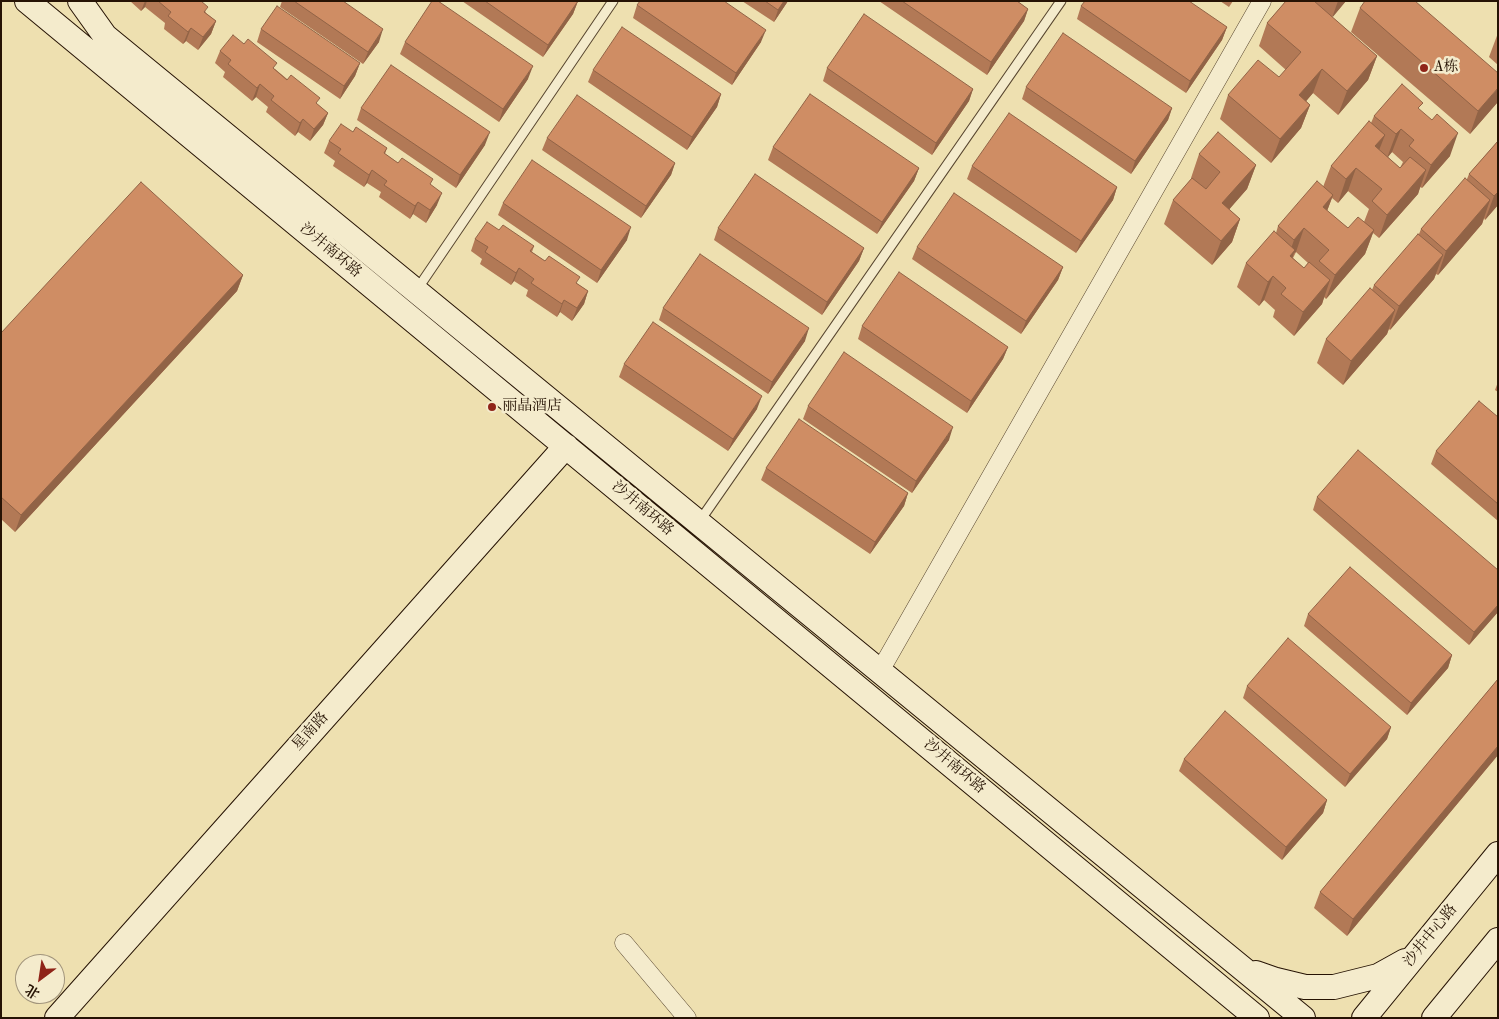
<!DOCTYPE html>
<html>
<head>
<meta charset="utf-8">
<style>
  body { margin:0 }
  #map { position:relative; width:1499px; height:1019px; overflow:hidden; background:#eee0b0; font-family:"IM FELL Double Pica","Noto Serif SC",serif }
  canvas { display:block }
  .frame { position:absolute; inset:0; border:2px solid #261304; pointer-events:none }
  .north { position:absolute; left:15px; top:954px; width:50px; height:50px; box-sizing:border-box; background:#f4ebcc; border:1px solid #a2957c; border-radius:50%; rotate:211deg; font-size:14px; font-weight:700; line-height:20px; text-align:center; color:#261304 }
  .north::after { content:''; display:block; margin:auto; width:18px; height:22px; background:#8f2418; clip-path:polygon(50% 0,100% 100%,50% 72%,0 100%) }
</style>
</head>
<body>
<div id="map">
<canvas width="1499" height="1019"></canvas>
<div class="frame"></div>
<div class="north">北</div>
</div>
<script>
const g = document.querySelector('canvas').getContext('2d');
g.lineJoin = 'round';
const shape = rows => new Path2D(rows.map(r => 'M' + r).join(''));
function trace(path, color, width, dash) { g.strokeStyle = color; g.lineWidth = width; g.lineCap = dash ? 'butt' : 'round'; g.setLineDash(dash || []); g.stroke(path); }
function fill(path, color) { g.fillStyle = color; g.fill(path, 'evenodd'); }
function drawText(font, color, halo, rows, align = 'center') {
  g.font = font + ' "IM FELL Double Pica","Noto Serif SC",serif'; g.lineWidth = 5; g.setLineDash([]); g.textBaseline = 'middle'; g.strokeStyle = halo; g.fillStyle = color; for (const [text, x, y, turn = 0] of rows) {
    g.save(); g.translate(x, y); g.rotate((+turn || 0) * Math.PI / 180); g.textAlign = isNaN(turn) ? turn : align; if (halo) g.strokeText(text, 0, 0); g.fillText(text, 0, 0); g.restore();
  }
}
const lane = shape([
  [416,291,613,1],
  [699,522,1061,1]
]);
const street = shape([
  [880,671,1262,1],
  [624,943,687,1018]
]);
const secondary = shape([
  [27,1,1257,1018],
  [80,1,105,36,1303,1018],
  [1256,973,1276,980,1305,987,1334,987,1378,976,1405,961],
  [57,1018,566,446],
  [1364,1018,1498,854],
  [1434,1018,1498,940]
]);
const wall = shape([
  [130,1,201,1,206,13,216,21,211,34,198,50,186,41,183,44,164,29,165,23,145,7,141,11],
  [282,1,343,1,379,42,363,64,280,7],
  [462,1,578,1,573,14,543,57],
  [742,1,788,1,774,22],
  [879,1,1017,1,1028,9,1024,21,987,75],
  [1220,1,1233,1,1229,7],
  [1286,1,1346,1,1332,17,1377,56,1368,80,1338,115,1313,93,1306,101,1310,105,1301,128,1271,163,1220,119,1228,95,1279,77,1286,70,1259,46,1267,23],
  [637,5,761,42,732,85,633,18],
  [1081,6,1227,27,1222,40,1186,93,1077,19],
  [1360,8,1497,103,1470,134,1351,32],
  [261,29,360,63,355,76,340,99,257,42],
  [1498,33,1498,65,1489,57],
  [405,42,528,79,499,122,400,54],
  [220,51,275,69,328,113,323,125,310,141,298,132,295,136,266,112,268,107,256,97,252,101,223,77,225,72,215,63],
  [827,68,973,89,969,101,932,155,823,81],
  [593,70,721,94,717,107,687,150,588,82],
  [1026,87,1172,108,1168,120,1131,174,1022,99],
  [361,108,485,145,456,188,357,120],
  [1420,110,1450,156,1422,188,1420,187,1418,194,1379,238,1373,233,1365,254,1326,299,1324,297,1322,304,1294,336,1273,317,1275,310,1264,300,1259,306,1237,287,1246,263,1276,233,1278,226,1323,187,1331,166,1371,123,1374,116],
  [1392,152,1403,162,1400,168,1388,157],
  [1348,191,1369,209,1364,222,1348,228,1327,211,1332,198,1338,203],
  [1296,252,1308,263,1304,268,1293,258],
  [353,132,387,148,385,154,431,185,437,205,426,223,413,214,410,219,379,197,381,192,367,183,364,187,333,166,335,161,324,153,329,141],
  [547,138,675,163,671,175,641,218,542,150],
  [1498,141,1498,205,1485,220,1484,218,1482,224,1438,275,1436,274,1434,279,1390,330,1389,329,1387,334,1343,385,1317,363,1326,339,1372,290,1374,285,1419,234,1421,229,1467,179,1469,174],
  [773,147,919,168,914,181,877,234,768,160],
  [1199,154,1256,165,1247,189,1229,209,1240,219,1232,242,1212,265,1164,224,1173,200,1192,178,1191,178],
  [972,166,1117,187,1113,200,1076,253,967,179],
  [503,203,627,240,597,283,498,215],
  [718,228,864,248,859,261,822,315,714,240],
  [499,230,534,246,532,252,588,291,584,304,572,321,560,312,557,317,526,296,528,290,514,281,511,285,480,264,482,259,471,251,475,239],
  [917,247,1063,267,1058,280,1021,334,912,259],
  [243,275,237,291,15,532,1,519,1,333],
  [663,308,805,341,768,394,659,320],
  [862,326,1008,347,1003,359,967,413,858,339],
  [624,364,757,409,728,451,619,377],
  [1498,382,1498,392,1495,390],
  [808,406,949,440,912,493,803,419],
  [1498,417,1498,521,1431,464,1436,451],
  [766,468,908,493,904,506,870,554,761,480],
  [1317,497,1498,570,1498,612,1469,645,1313,510],
  [1308,614,1452,655,1448,668,1407,715,1304,626],
  [1498,679,1498,755,1347,936,1314,908,1320,892],
  [1247,686,1391,727,1387,739,1345,787,1243,698],
  [1184,759,1327,800,1323,813,1282,860,1179,771]
]);
const shadedWall = shape([
  [145,1,147,1,145,7,141,11],
  [578,1,573,14,543,57,548,45],
  [784,1,788,1,774,22,778,10],
  [1338,1,1346,1,1332,18],
  [1028,9,1024,21,987,75,991,62],
  [216,21,211,34,198,50,203,37],
  [1227,27,1222,40,1186,93,1190,81],
  [191,28,186,41,183,44,188,32],
  [383,29,379,42,363,64,368,52],
  [766,30,761,42,732,85,736,73],
  [1377,56,1368,80,1338,115,1347,91],
  [360,63,355,76,340,99,344,86],
  [533,66,528,79,499,122,503,109],
  [1322,69,1313,93,1291,119,1299,95],
  [260,84,256,97,252,101,257,88],
  [1498,88,1498,101,1497,103,1470,134,1478,111],
  [973,89,969,101,932,155,936,143],
  [721,94,717,107,687,150,692,137],
  [1310,105,1301,128,1271,163,1280,139],
  [1172,108,1168,120,1131,174,1135,161],
  [328,113,323,125,310,141,314,129],
  [303,119,298,132,295,136,300,123],
  [1401,129,1392,152,1387,158,1396,134],
  [490,132,485,145,456,188,460,175],
  [1458,133,1450,156,1422,188,1431,165],
  [1385,135,1376,158,1375,146],
  [675,163,671,175,641,218,646,206],
  [1256,165,1247,189,1214,227,1222,203],
  [919,168,914,181,877,234,882,222],
  [1356,168,1348,191,1338,203,1346,179],
  [372,170,367,183,364,187,369,175],
  [1426,170,1418,194,1379,238,1387,215],
  [1117,187,1113,200,1076,253,1081,241],
  [1498,192,1498,205,1485,220,1494,196],
  [442,193,437,205,426,223,430,210],
  [1333,195,1324,219,1323,207],
  [1490,200,1482,224,1438,275,1446,251],
  [418,202,413,214,410,219,415,206],
  [1240,219,1232,242,1212,265,1221,241],
  [631,227,627,240,597,283,601,270],
  [1304,228,1296,252,1294,253,1287,274,1286,263,1294,240],
  [1374,230,1365,254,1326,299,1335,275],
  [864,248,859,261,822,315,827,302],
  [1443,255,1434,279,1390,330,1399,306],
  [1063,267,1058,280,1021,334,1026,321],
  [519,268,514,281,511,285,516,273],
  [243,275,237,291,15,532,21,515],
  [1273,276,1264,300,1259,306,1268,282],
  [1330,280,1322,304,1294,336,1303,312],
  [588,291,584,304,572,321,577,308],
  [564,300,560,312,557,317,562,304],
  [1395,310,1387,334,1343,385,1351,361],
  [809,328,805,341,768,394,772,382],
  [1008,347,1003,359,967,413,971,401],
  [762,396,757,409,728,451,733,439],
  [953,427,949,440,912,493,916,481],
  [908,493,904,506,870,554,875,542],
  [1498,605,1498,612,1469,645,1474,632],
  [1452,655,1448,668,1407,715,1411,703],
  [1391,727,1387,739,1345,787,1350,774],
  [1498,746,1498,755,1347,936,1353,919],
  [1327,800,1323,813,1282,860,1286,847]
]);
const building = shape([
  [158,1,201,1,208,7,204,12,216,21,203,37,191,28,188,32,168,16,171,12,158,1],
  [294,1,343,1,383,29,368,52,294,1],
  [432,1,438,1,533,66,503,109,405,42,432,1],
  [485,1,578,1,548,45,485,1],
  [640,1,724,1,766,30,736,73,637,5,640,1],
  [765,1,784,1,778,10,765,1],
  [902,1,1017,1,1028,9,991,62,902,1],
  [1085,1,1189,1,1227,27,1190,81,1081,6,1085,1],
  [1286,1,1314,1,1377,56,1347,91,1322,69,1299,95,1310,105,1280,139,1228,95,1258,60,1279,77,1301,52,1267,23,1286,1],
  [1365,1,1415,1,1498,73,1498,88,1478,111,1360,8,1365,1],
  [277,6,360,63,344,86,261,29,277,6],
  [864,14,973,89,936,143,827,68,864,14],
  [622,27,721,94,692,137,593,70,622,27],
  [1063,33,1172,108,1135,161,1026,87,1063,33],
  [233,35,244,44,248,39,277,63,273,68,287,80,291,75,320,98,316,103,328,113,314,129,303,119,300,123,271,100,274,96,260,84,257,88,228,64,231,60,220,51,233,35],
  [391,65,490,132,460,175,361,108,391,65],
  [1402,84,1423,103,1418,108,1432,120,1437,114,1458,133,1431,165,1409,146,1414,140,1401,129,1396,134,1374,116,1402,84],
  [810,94,919,168,882,222,773,147,810,94],
  [577,95,675,163,646,206,547,138,577,95],
  [1009,113,1117,187,1081,241,972,166,1009,113],
  [1369,121,1385,135,1375,146,1400,168,1410,157,1426,170,1387,215,1372,201,1382,189,1356,168,1346,179,1331,166,1369,121],
  [341,124,353,132,356,127,387,148,384,153,398,163,402,158,433,179,430,184,442,193,430,210,418,202,415,206,384,185,387,181,372,170,369,175,338,153,341,149,329,141,341,124],
  [1218,132,1256,165,1222,203,1240,219,1221,241,1173,200,1192,178,1206,189,1220,172,1199,154,1218,132],
  [1498,141,1498,192,1494,196,1469,174,1498,141],
  [532,160,631,227,601,270,503,203,532,160],
  [755,174,864,248,827,302,718,228,755,174],
  [1465,178,1490,200,1446,251,1421,229,1465,178],
  [1317,181,1333,195,1323,207,1348,228,1358,217,1374,230,1335,275,1319,261,1329,250,1304,228,1294,240,1278,226,1317,181],
  [141,182,243,275,21,515,1,497,1,333,141,182],
  [954,193,1063,267,1026,321,917,247,954,193],
  [487,222,499,230,503,225,534,246,530,251,545,261,549,256,580,277,576,283,588,291,577,308,564,300,562,304,531,283,534,279,519,268,516,273,485,252,488,247,475,239,487,222],
  [1274,231,1295,250,1290,256,1304,268,1309,262,1330,280,1303,312,1281,294,1286,288,1273,276,1268,282,1246,263,1274,231],
  [1418,234,1443,255,1399,306,1374,285,1418,234],
  [700,254,809,328,772,382,663,308,700,254],
  [899,272,1008,347,971,401,862,326,899,272],
  [1370,288,1395,310,1351,361,1326,339,1370,288],
  [653,322,762,396,733,439,624,364,653,322],
  [844,352,953,427,916,481,808,406,844,352],
  [1479,401,1498,417,1498,504,1436,451,1479,401],
  [799,419,908,493,875,542,766,468,799,419],
  [1358,450,1498,570,1498,605,1474,632,1317,497,1358,450],
  [1350,567,1452,655,1411,703,1308,614,1350,567],
  [1288,638,1391,727,1350,774,1247,686,1288,638],
  [1498,679,1498,746,1353,919,1320,892,1498,679],
  [1225,711,1327,800,1286,847,1184,759,1225,711]
]);
const markers = [
  [1424,68,5,"#8f2418"],
  [492,407,5,"#8f2418"]
];
const poiNames = [
  ["A栋",1434,68],
  ["丽晶酒店",502,407]
];
const streetNames = [
  ["沙井南环路",330,251,40],
  ["沙井南环路",642,509,40],
  ["星南路",311,732,-48],
  ["沙井南环路",954,767,40],
  ["沙井中心路",1431,936,-51]
];
trace(lane, '#58462f', 11);
trace(street, '#58462f', 19);
trace(secondary, '#261304', 26);
trace(lane, '#f4ebcc', 9);
trace(street, '#f4ebcc', 18);
trace(secondary, '#f4ebcc', 24);
fill(wall, '#b27956');
fill(shadedWall, '#916346');
fill(building, '#cf8d64');
trace(building, '#916346', 1);
for (const [x, y, r, color] of markers) { const dot = new Path2D(); dot.arc(x, y, r, 0, 2 * Math.PI); g.fillStyle = color; g.fill(dot); trace(dot, '#f4ebcc', 2); }
drawText('15px', '#261304', '#f4ebcc', poiNames, 'left');
drawText('15px', '#261304', '#f4ebcc', streetNames);
</script>
</body>
</html>
